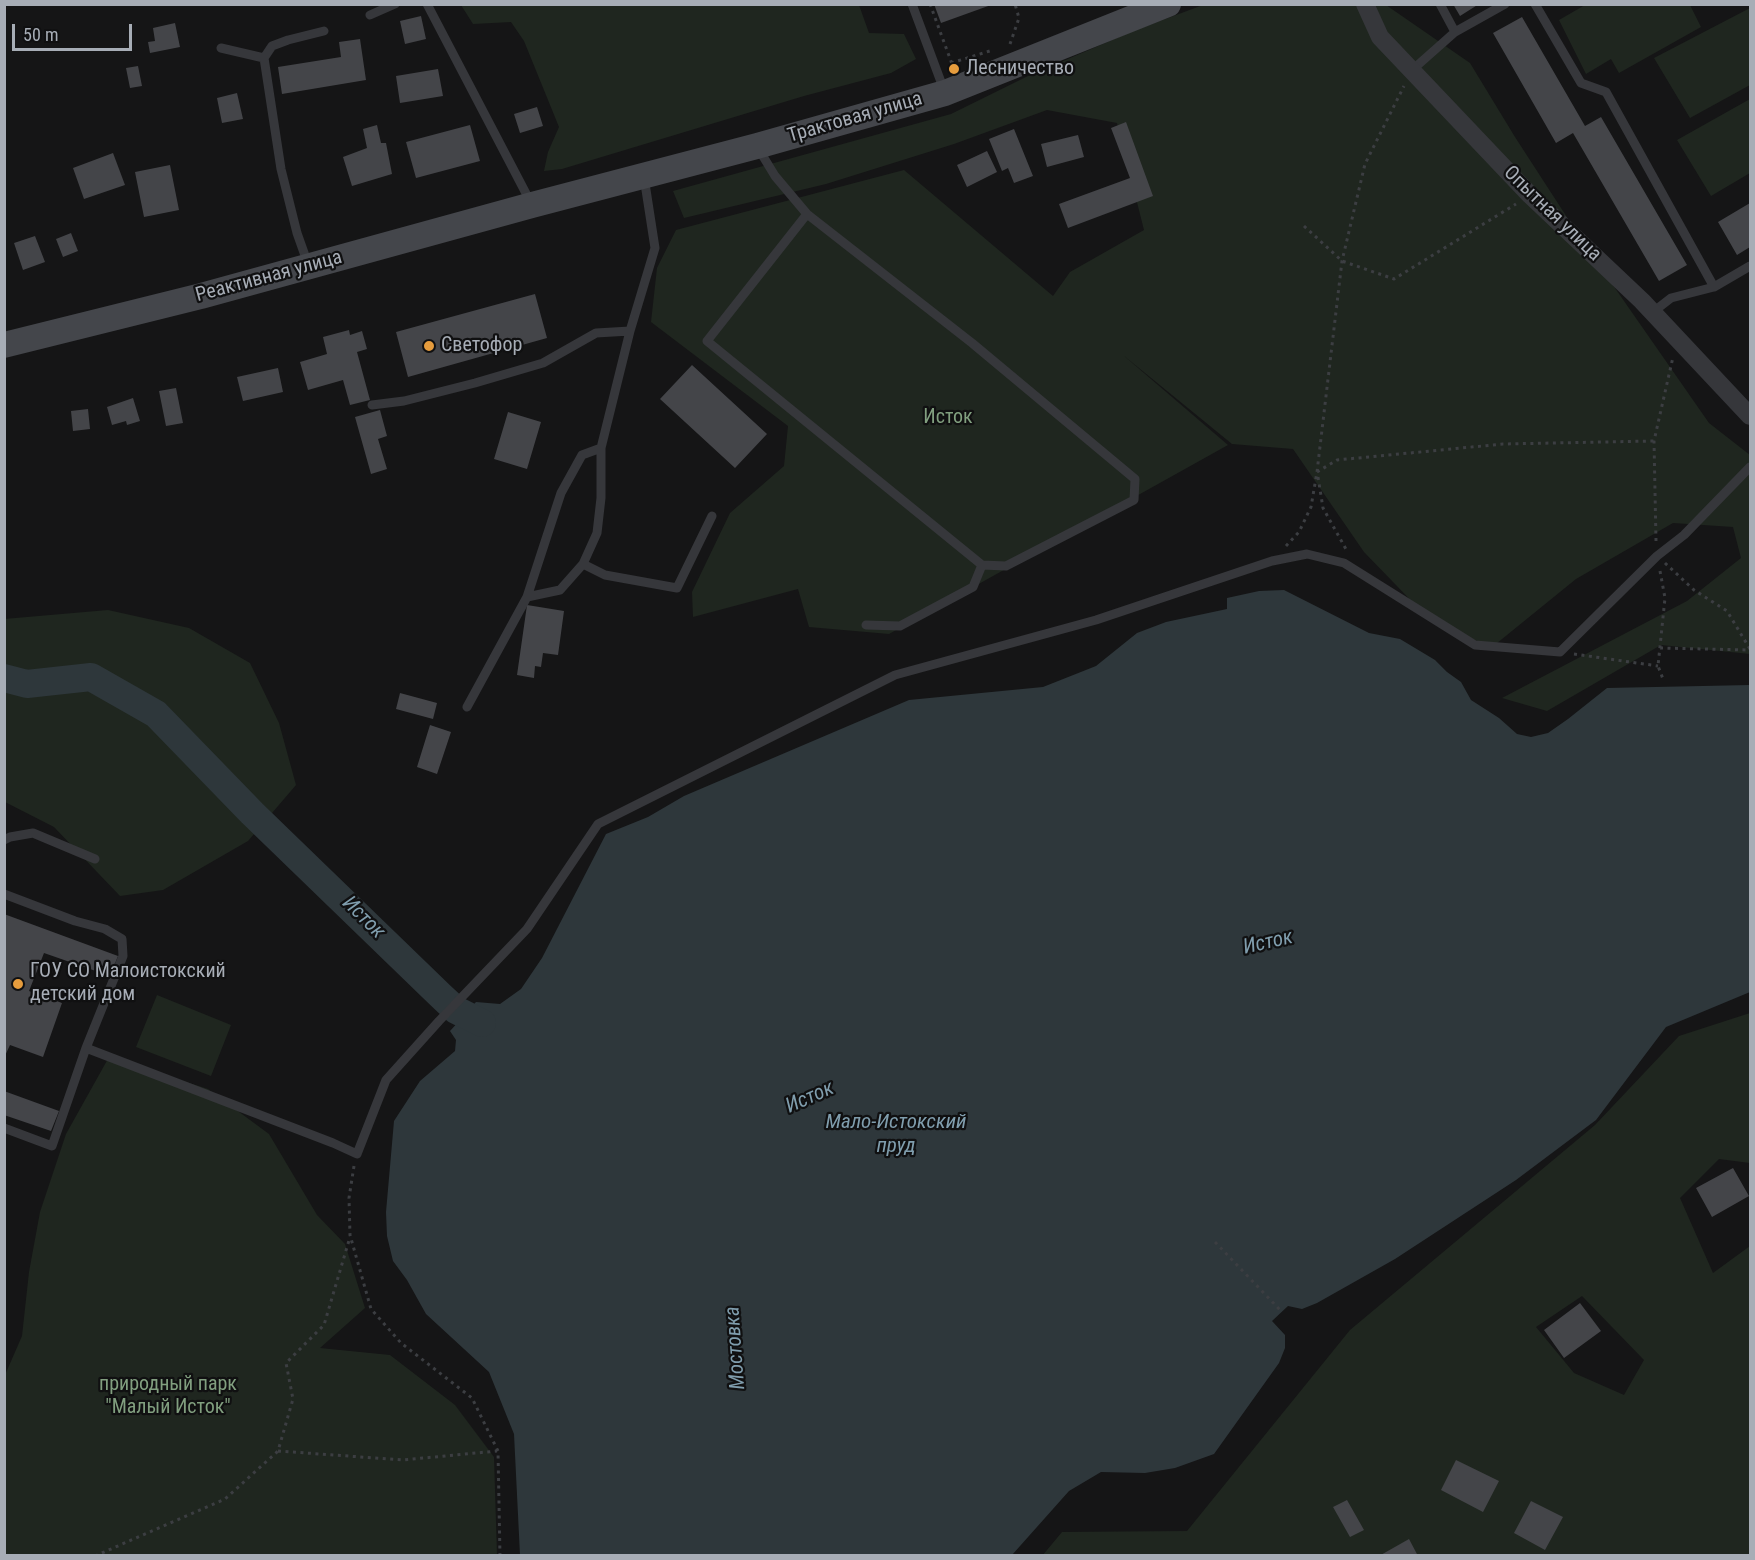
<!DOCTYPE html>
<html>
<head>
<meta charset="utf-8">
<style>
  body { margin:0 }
  #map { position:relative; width:1755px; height:1560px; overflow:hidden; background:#151516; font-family:"Roboto Condensed",sans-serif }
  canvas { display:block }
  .frame { position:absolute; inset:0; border:6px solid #a7adb6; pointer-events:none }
  .scale { position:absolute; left:12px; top:24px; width:120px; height:27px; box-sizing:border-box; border:3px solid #a7adb6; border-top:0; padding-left:8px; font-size:18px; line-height:21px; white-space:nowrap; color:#a7adb6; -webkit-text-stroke:4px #101011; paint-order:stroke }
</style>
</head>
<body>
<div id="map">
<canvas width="1755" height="1560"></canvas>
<div class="frame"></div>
<div class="scale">50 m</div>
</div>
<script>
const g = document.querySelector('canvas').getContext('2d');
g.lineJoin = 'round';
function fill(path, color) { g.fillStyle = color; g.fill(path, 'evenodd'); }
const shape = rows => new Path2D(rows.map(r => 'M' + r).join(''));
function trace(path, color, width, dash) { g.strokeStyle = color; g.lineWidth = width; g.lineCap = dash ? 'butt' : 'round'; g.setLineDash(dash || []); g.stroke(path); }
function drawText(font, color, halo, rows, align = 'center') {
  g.font = font + ' "Roboto Condensed",sans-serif'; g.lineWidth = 4.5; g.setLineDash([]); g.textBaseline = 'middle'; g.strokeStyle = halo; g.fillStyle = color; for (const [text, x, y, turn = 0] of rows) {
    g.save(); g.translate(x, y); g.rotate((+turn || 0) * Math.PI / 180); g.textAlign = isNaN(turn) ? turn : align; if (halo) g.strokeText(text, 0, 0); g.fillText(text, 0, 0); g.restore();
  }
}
const green = shape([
  [461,5,859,5,869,33,904,34,916,59,891,73,804,96,562,169,544,171,548,152,559,127,524,41,511,22,473,24],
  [1203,5,1386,5,1470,63,1515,137,1585,245,1709,423,1750,455,1750,654,1661,645,1547,711,1502,698,1687,601,1741,558,1733,527,1673,523,1576,579,1491,648,1425,615,1364,552,1293,449,1232,444,1123,355,1228,445,889,634,809,627,798,589,693,617,692,592,730,513,784,466,788,426,651,322,657,268,676,230,904,170,1053,296,1070,272,1144,230,1117,123,1047,110,954,144,826,184,684,218,673,191,951,114,1026,77,1133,31],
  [1585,5,1690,5,1701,27,1619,73,1611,59,1586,74,1559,20],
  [1750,8,1750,85,1690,118,1654,58],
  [1750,99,1750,173,1711,196,1677,140],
  [108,610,189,628,250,663,279,723,296,785,248,841,163,890,120,896,54,827,5,802,4,619],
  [157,995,231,1025,211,1076,136,1047],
  [1750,1013,1750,1163,1719,1159,1680,1198,1713,1273,1750,1246,1750,1555,1042,1556,1062,1532,1187,1531,1350,1330,1595,1125,1679,1036],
  [1582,1296,1644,1360,1624,1395,1574,1373,1536,1327],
  [109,1057,208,1089,269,1134,317,1215,345,1244,365,1308,320,1348,390,1355,455,1405,494,1457,497,1555,5,1556,5,1375,22,1336,29,1272,40,1212,66,1134]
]);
const water = shape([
  [1284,590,1369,633,1400,639,1435,660,1447,672,1461,682,1471,700,1499,718,1517,734,1531,737,1548,733,1568,719,1607,688,1750,685,1750,992,1666,1027,1596,1120,1516,1180,1395,1259,1317,1303,1302,1309,1288,1306,1272,1321,1285,1335,1285,1348,1279,1363,1214,1454,1175,1468,1145,1473,1101,1472,1069,1491,1012,1555,520,1555,514,1434,489,1372,426,1314,407,1280,393,1261,387,1236,386,1212,394,1121,420,1081,455,1051,456,1040,450,1031,460,1020,453,1013,460,1006,467,1012,476,1002,500,1004,521,989,542,958,606,834,648,817,684,796,909,700,1043,687,1096,666,1137,633,1166,622,1227,609,1227,598,1259,591]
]);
const river = shape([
  [4,678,27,684,91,677,156,714,252,813,440,995,456,1010,482,1023]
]);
const building = shape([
  [934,4,991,4,991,5,941,23],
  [1453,4,1479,4,1460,16],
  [421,16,426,39,405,44,400,21],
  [1522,17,1585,126,1601,117,1687,265,1659,281,1573,133,1556,143,1493,33],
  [175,23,180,47,150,53,148,42,155,41,153,28],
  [360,39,366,80,282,94,278,67,341,57,339,42],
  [138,66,142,86,130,88,126,68],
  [438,69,443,96,400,103,396,76],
  [237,93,243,119,222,123,217,98],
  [537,107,543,126,520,133,514,114],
  [1126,122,1153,196,1068,228,1059,204,1130,178,1111,128],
  [377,125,381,143,386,143,392,174,352,186,343,157,367,148,363,129],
  [470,125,480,161,416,178,406,142],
  [1014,129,1033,176,1014,183,1008,168,1002,171,989,139],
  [1078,135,1084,157,1047,167,1041,144],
  [987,151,997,172,967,187,957,165],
  [113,153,125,185,84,199,73,168],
  [170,165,179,210,144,217,135,172],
  [1750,203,1750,247,1737,255,1718,222],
  [71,233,78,251,63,257,56,239],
  [35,236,45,262,23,270,14,243],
  [535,294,547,338,408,377,396,332],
  [349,330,350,335,362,331,367,349,357,352,370,400,350,405,343,380,308,390,300,362,327,354,323,337],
  [692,365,767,434,735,468,660,399],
  [278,368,283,392,243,401,237,377],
  [176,388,183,423,166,426,159,391],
  [133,398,140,421,127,425,126,421,112,425,107,407],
  [88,409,90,429,73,431,71,411],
  [380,410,387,436,378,439,387,469,371,474,355,417],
  [508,412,541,422,527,469,494,459],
  [527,605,564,611,558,655,543,653,541,667,535,666,534,678,517,675],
  [400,693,437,703,433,719,396,709],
  [430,725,451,732,437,774,417,767],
  [4,914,118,956,110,976,44,953,29,991,62,1003,43,1057,10,1045,4,1058],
  [4,1091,59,1111,51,1131,4,1115],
  [1733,1168,1749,1196,1712,1217,1696,1188],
  [1580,1303,1601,1331,1564,1358,1544,1330],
  [1456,1460,1499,1481,1483,1512,1441,1490],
  [1347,1500,1364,1530,1350,1537,1333,1507],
  [1531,1501,1563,1517,1545,1550,1514,1533],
  [1409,1539,1418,1556,1379,1556]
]);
const path = shape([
  [930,4,952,64],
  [1010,44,1019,18,1015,4],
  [951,63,993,50],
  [1304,226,1342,261,1394,279,1516,204],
  [1317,472,1337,460,1503,444,1654,441],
  [1318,477,1323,508,1347,551],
  [1656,541,1654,441,1673,357],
  [1286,546,1299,532,1311,507,1317,472,1342,261,1365,164,1404,86],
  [1665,563,1694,590,1727,611,1750,649],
  [1660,571,1665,598,1658,666,1663,679],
  [1660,648,1750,650],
  [1574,654,1658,666],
  [354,1166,349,1198,350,1235,371,1309,401,1343,472,1398,498,1451,500,1556],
  [1215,1242,1282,1312],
  [278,1451,403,1460,497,1451],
  [95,1556,225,1499,278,1451,293,1399,286,1363,324,1325,350,1237]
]);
const service = shape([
  [427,4,531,203],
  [912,4,944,90],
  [1535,4,1581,83,1606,92,1714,287,1750,266],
  [370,15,395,4],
  [1455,32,1505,4],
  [221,48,264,58],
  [1411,71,1455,32,1440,4],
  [758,148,775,176,807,214,707,341,982,565],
  [807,214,972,343,1135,479,1134,500,1006,566,982,565,973,587,900,626,866,625],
  [308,264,297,233,281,169,264,58,272,46,288,40,324,31],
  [1653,312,1671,298,1714,287],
  [372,405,404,401,475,383,543,363,596,333,630,331],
  [583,564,605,575,677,588,712,516],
  [527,597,561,493,582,455,601,448],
  [467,707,527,597,560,590,583,564,597,533,601,498,601,448,630,331,655,248,644,177],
  [4,840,10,837,33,833,95,859],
  [4,894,75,921,105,929,122,939,123,956,86,1048,52,1146,4,1128],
  [86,1048,333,1143,357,1154,386,1080,439,1021,527,929,598,824,895,675,1096,620,1272,561,1307,554,1344,563,1475,645,1560,652,1657,556,1684,535,1750,467]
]);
const minor = shape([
  [1365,4,1380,37,1530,195,1642,301,1750,416]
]);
const secondary = shape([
  [4,345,201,296,532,205,757,146,945,93,1168,4]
]);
const markers = [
  [954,69,6,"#e69c3d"],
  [429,346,6,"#e69c3d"],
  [18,984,6,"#e69c3d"]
];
const poiNames = [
  ["Лесничество",966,69],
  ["Светофор",441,346],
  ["ГОУ СО Малоистокский",30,972],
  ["детский дом",30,995]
];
const streetNames = [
  ["Трактовая улица",855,118,-16],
  ["Опытная улица",1552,214,44],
  ["Реактивная улица",269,277,-15]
];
const parkNames = [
  ["Исток",948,418],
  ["природный парк",168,1385],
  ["\"Малый Исток\"",168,1408]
];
const waterNames = [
  ["Исток",363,918,45],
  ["Исток",1268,943,-13],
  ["Исток",810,1098,-24],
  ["Мало-Истокский",896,1123],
  ["пруд",896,1147],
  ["Мостовка",736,1348,-94]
];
fill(green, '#1f261f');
fill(water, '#2e373b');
trace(river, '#2e373b', 28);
fill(building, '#444549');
trace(path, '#3c3e42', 3, [3, 4.5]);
trace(service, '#36373b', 9);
trace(minor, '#36373b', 18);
trace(secondary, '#44464b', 26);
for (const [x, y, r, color] of markers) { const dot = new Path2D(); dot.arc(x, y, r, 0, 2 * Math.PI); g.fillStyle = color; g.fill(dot); trace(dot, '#101011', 2); }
drawText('20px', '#a7adb6', '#101011', poiNames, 'left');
drawText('20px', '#a7adb6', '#101011', streetNames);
drawText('20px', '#819f7f', '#101011', parkNames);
drawText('italic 21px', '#809eae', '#101011', waterNames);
</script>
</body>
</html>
